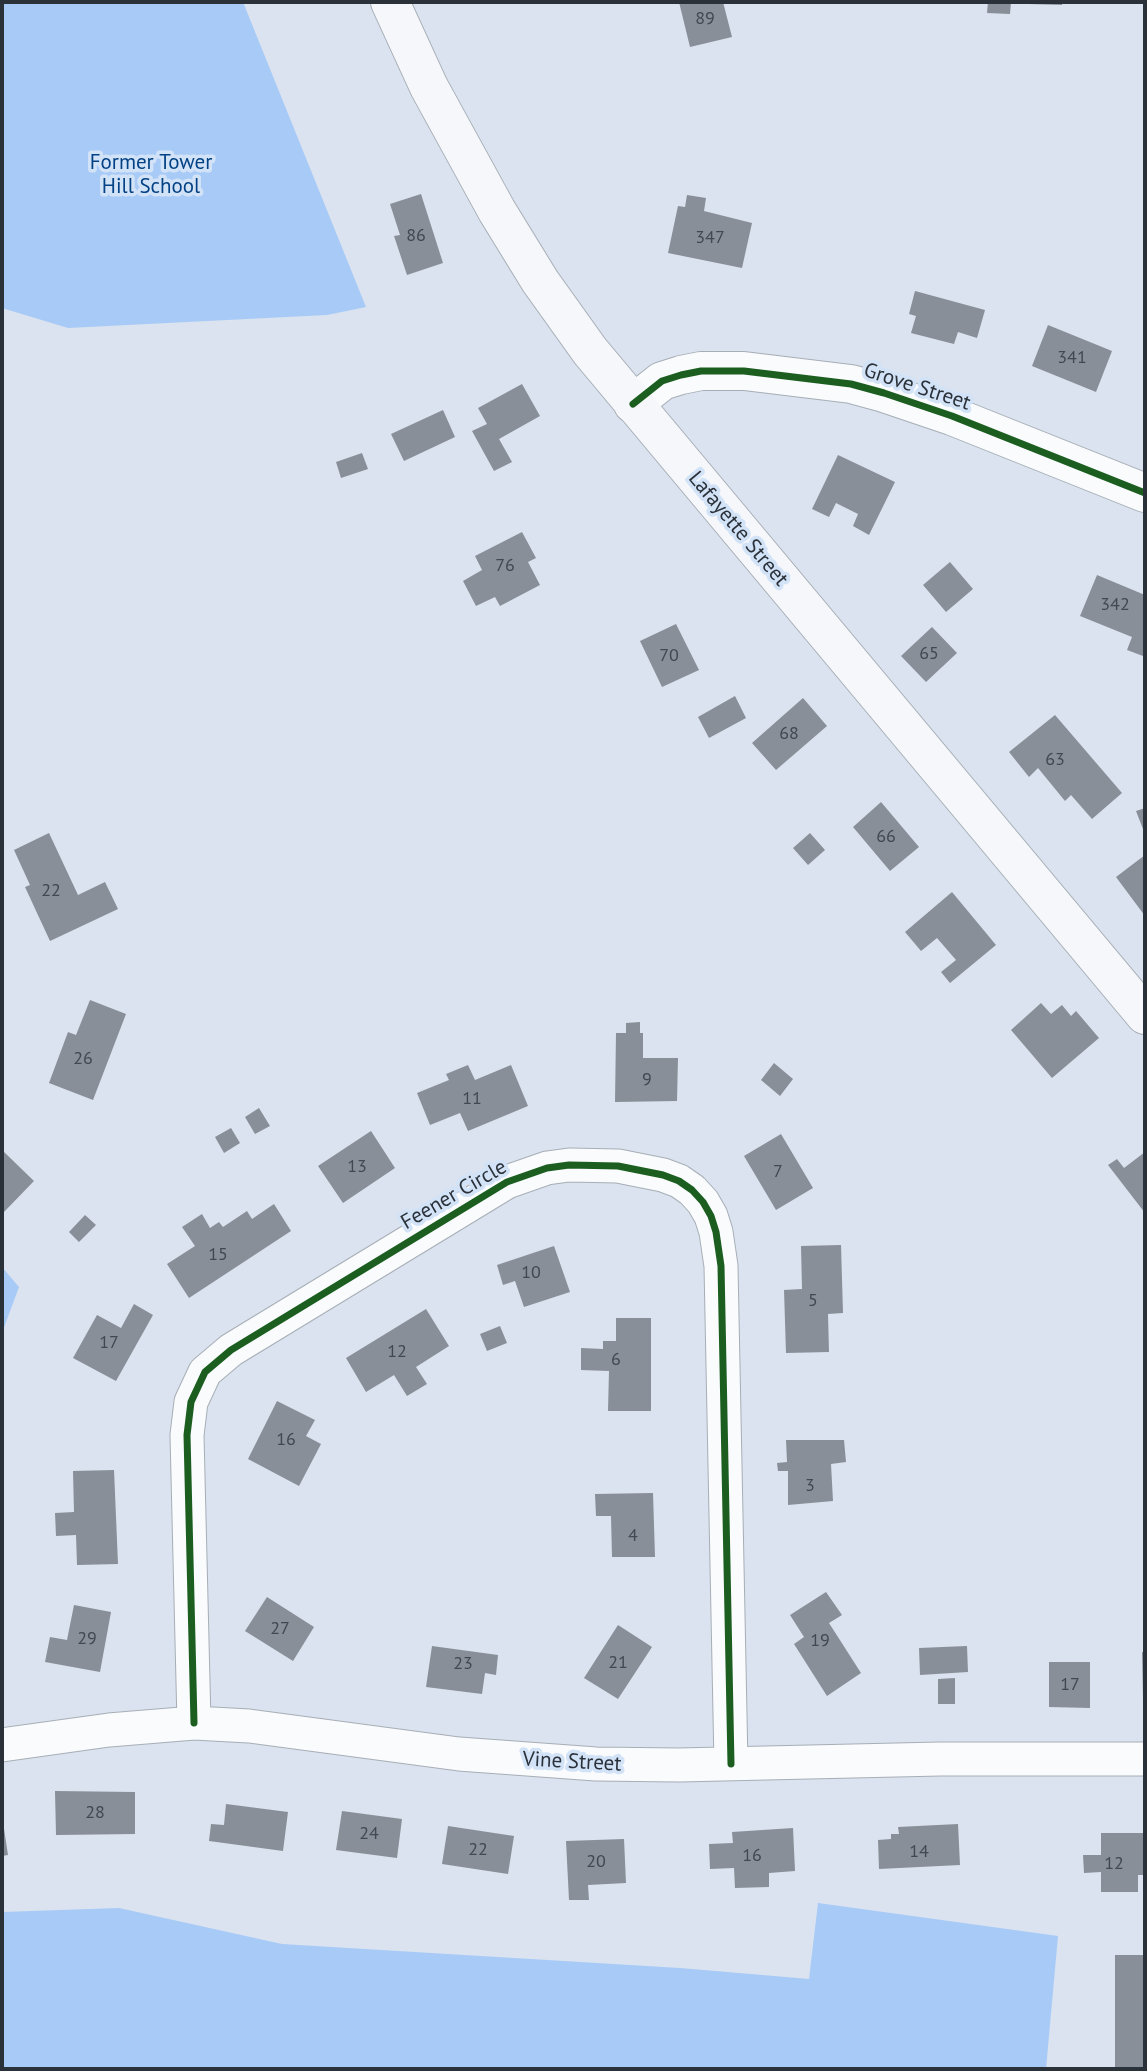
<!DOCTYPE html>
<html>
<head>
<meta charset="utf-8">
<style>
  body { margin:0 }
  #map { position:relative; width:1147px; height:2071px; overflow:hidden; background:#dae3ef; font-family:"PT Sans",sans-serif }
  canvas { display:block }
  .frame { position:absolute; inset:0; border:4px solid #2b3139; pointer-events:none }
</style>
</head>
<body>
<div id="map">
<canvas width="1147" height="2071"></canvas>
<div class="frame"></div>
</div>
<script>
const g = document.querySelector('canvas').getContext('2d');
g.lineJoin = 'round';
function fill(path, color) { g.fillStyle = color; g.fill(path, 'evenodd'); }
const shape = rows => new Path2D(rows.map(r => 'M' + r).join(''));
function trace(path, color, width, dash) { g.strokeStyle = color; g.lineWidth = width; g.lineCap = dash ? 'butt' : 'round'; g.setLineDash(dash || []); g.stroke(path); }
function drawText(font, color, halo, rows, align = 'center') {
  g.font = font + ' "PT Sans",sans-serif'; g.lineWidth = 7; g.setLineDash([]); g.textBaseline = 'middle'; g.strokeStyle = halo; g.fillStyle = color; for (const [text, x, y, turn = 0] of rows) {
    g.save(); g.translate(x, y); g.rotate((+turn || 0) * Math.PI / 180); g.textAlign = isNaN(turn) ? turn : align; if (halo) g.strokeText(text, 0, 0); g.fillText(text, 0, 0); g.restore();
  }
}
const green = shape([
  [2,2,243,2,366,307,327,315,68,328,2,308],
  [2,1267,19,1287,2,1333],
  [818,1903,1058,1936,1046,2069,2,2069,2,1912,119,1908,282,1944,680,1968,809,1979]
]);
const building = shape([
  [679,2,723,2,732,37,690,47],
  [988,2,1011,2,1010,14,987,13],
  [1028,2,1062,2,1062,5,1028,4],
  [421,194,443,263,407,275,394,236,400,235,390,204],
  [687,195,706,198,704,211,752,223,742,268,668,253,678,206,685,207],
  [915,291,985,310,977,338,958,332,954,344,911,333,916,316,909,314],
  [1048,325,1112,351,1096,392,1032,366],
  [522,384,540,416,499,439,512,462,494,471,472,431,487,424,478,408],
  [443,410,455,437,404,461,391,434],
  [362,453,368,469,341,478,336,462],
  [838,455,895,482,869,535,853,526,858,514,836,503,829,517,812,509],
  [522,532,536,558,528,562,540,585,500,606,495,597,476,606,463,581,482,570,475,556],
  [950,562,973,589,946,612,923,585],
  [1097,575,1145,595,1145,651,1143,656,1127,650,1132,637,1080,616],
  [676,624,699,670,662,687,640,641],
  [932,627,957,653,926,682,901,656],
  [735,696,746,718,709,738,698,717],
  [803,698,827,726,776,770,752,743],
  [1055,715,1122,793,1092,819,1071,795,1065,801,1038,768,1029,777,1009,752],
  [881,802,919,847,890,871,853,827],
  [1145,808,1145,828,1143,829,1136,811],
  [49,833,78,895,105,882,118,909,50,941,25,887,30,885,14,850],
  [810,833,825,850,808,865,793,848],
  [1145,855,1145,916,1116,877],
  [952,892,996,945,950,983,941,972,956,960,937,938,921,951,905,932],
  [90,1000,126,1014,93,1100,49,1083,68,1032,76,1035],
  [1041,1003,1051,1014,1062,1005,1071,1016,1076,1011,1099,1038,1052,1078,1011,1030],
  [640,1022,640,1033,643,1033,643,1058,678,1058,677,1101,615,1102,616,1033,626,1033,626,1023],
  [774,1063,793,1079,780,1096,761,1080],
  [468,1065,475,1080,511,1065,528,1106,468,1131,460,1113,430,1125,417,1093,449,1080,446,1074],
  [259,1108,270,1126,255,1134,245,1117],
  [231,1128,240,1143,224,1153,215,1137],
  [371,1131,395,1168,343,1203,318,1166],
  [781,1134,813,1188,776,1210,744,1156],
  [2,1150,34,1181,3,1213,2,1212],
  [1145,1152,1145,1213,1108,1165,1117,1159,1124,1168],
  [274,1204,291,1231,189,1298,167,1264,195,1246,182,1227,202,1214,210,1228,219,1222,223,1227,247,1211,252,1219],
  [85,1215,96,1225,79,1242,69,1232],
  [841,1245,843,1313,828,1314,829,1352,786,1353,784,1290,802,1289,801,1246],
  [554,1246,570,1292,524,1307,515,1281,503,1285,497,1265],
  [134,1304,153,1315,116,1381,73,1358,97,1315,121,1328],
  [426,1309,449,1346,416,1367,427,1384,407,1396,394,1375,366,1392,346,1358],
  [616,1318,651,1318,651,1411,608,1411,609,1371,581,1370,581,1348,603,1349,603,1341,616,1341],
  [500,1326,507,1343,487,1351,480,1334],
  [277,1401,315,1420,306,1436,321,1444,299,1486,248,1459],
  [786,1440,844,1440,846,1462,831,1464,833,1501,788,1505,788,1471,778,1471,777,1463,787,1462],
  [114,1470,118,1564,77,1565,76,1535,56,1536,55,1513,74,1512,73,1471],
  [653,1493,655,1557,612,1557,611,1516,596,1516,595,1494],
  [826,1592,842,1615,829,1623,861,1673,827,1696,794,1644,804,1637,790,1615],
  [267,1597,314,1627,293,1661,245,1631],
  [74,1605,111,1612,100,1672,45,1662,50,1637,67,1640],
  [618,1625,652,1647,618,1699,584,1678],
  [432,1646,498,1655,496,1675,485,1673,482,1694,426,1687],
  [967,1646,968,1672,920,1675,919,1648],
  [1142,1652,1145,1652,1145,1699,1143,1699],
  [1049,1662,1090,1662,1090,1708,1049,1707],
  [955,1678,955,1704,938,1704,938,1679],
  [55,1791,135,1792,135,1834,56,1835],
  [226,1804,288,1812,283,1851,209,1841,211,1824,224,1825],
  [342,1811,402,1819,397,1858,336,1850],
  [2,1822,3,1822,8,1855,2,1856],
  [958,1824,960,1865,879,1869,878,1840,891,1839,891,1834,899,1834,898,1827],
  [448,1826,514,1836,508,1874,442,1864],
  [793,1828,795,1871,769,1873,769,1887,735,1888,734,1868,710,1869,709,1844,733,1843,732,1832],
  [1101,1833,1145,1833,1145,1875,1138,1875,1138,1892,1101,1892,1101,1872,1084,1873,1083,1855,1101,1855],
  [624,1839,626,1883,588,1885,589,1900,569,1900,566,1841],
  [1115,1955,1145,1955,1145,2069,1115,2069]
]);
const minor = shape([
  [194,1723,187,1435,191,1402,205,1372,231,1350,507,1182,547,1168,569,1165,618,1166,663,1175,679,1181,692,1190,703,1202,711,1216,716,1232,721,1266,731,1764],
  [2,1745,109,1730,194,1723,249,1726,459,1754,596,1764,679,1765,940,1759,1145,1759]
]);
const tertiary = shape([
  [633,404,662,381,681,375,701,371,744,371,851,384,884,393,952,416,1145,493]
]);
const secondary = shape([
  [390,2,429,87,497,211,540,281,590,351,1145,1015]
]);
const cycleway = shape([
  [633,404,662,381,681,375,701,371,744,371,851,384,884,393,952,416,1145,493],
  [194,1723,187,1435,191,1402,205,1372,231,1350,507,1182,547,1168,569,1165,618,1166,663,1175,679,1181,692,1190,703,1202,711,1216,716,1232,721,1266,731,1764]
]);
const numberNames = [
  ["89",705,19],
  ["86",416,236],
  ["347",710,238],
  ["341",1072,358],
  ["76",505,566],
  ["342",1115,605],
  ["65",929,654],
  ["70",669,656],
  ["68",789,734],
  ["63",1055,760],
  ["66",886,837],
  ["22",51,891],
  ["26",83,1059],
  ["9",647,1080],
  ["11",472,1099],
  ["13",357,1167],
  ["7",778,1172],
  ["15",218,1255],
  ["10",531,1273],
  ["5",813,1301],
  ["17",109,1343],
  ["12",397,1352],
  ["6",616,1360],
  ["16",286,1440],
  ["3",810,1486],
  ["4",633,1536],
  ["27",280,1629],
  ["29",87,1639],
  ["19",820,1641],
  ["21",618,1663],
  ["23",463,1664],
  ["17",1070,1685],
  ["28",95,1813],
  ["24",369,1834],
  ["22",478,1850],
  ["14",919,1852],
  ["16",752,1856],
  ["20",596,1862],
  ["12",1114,1864]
];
const parkNames = [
  ["Former Tower",151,163],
  ["Hill School",151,187]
];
const streetNames = [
  ["Grove Street",917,387,18],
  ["Lafayette Street",738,529,50],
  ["Feener Circle",454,1195,-30],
  ["Vine Street",572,1762,3]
];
fill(green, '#a8caf7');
fill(building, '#898f98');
trace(minor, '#a7aeb6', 35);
trace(tertiary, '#a7aeb6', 40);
trace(secondary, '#a7aeb6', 40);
trace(minor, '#f9fbfd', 33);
trace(tertiary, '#f9fbfd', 38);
trace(secondary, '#f5f7fa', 38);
trace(cycleway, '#1b5e20', 7);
drawText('18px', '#424851', null, numberNames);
drawText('21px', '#024184', '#d2e2f7', parkNames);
drawText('21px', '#2b3139', '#d2e2f7', streetNames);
</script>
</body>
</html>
